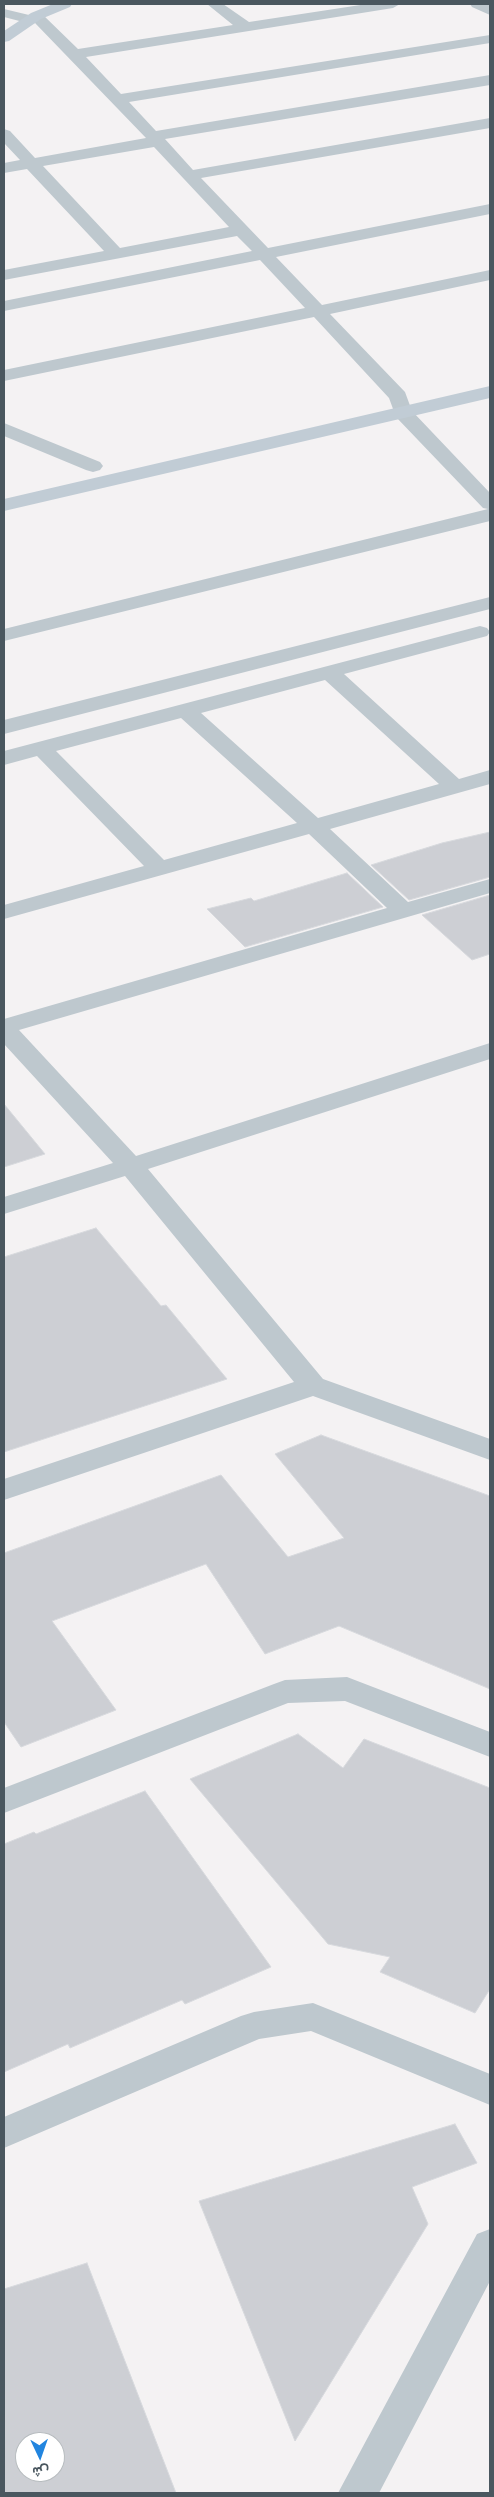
<!DOCTYPE html>
<html>
<head>
<meta charset="utf-8">
<style>
  body { margin:0 }
  #map { position:relative; width:494px; height:2497px; overflow:hidden; background:#f4f2f3; font-family:Karla,Vazirmatn,sans-serif }
  canvas { display:block }
  .frame { position:absolute; inset:0; border:5px solid #4a575f; pointer-events:none }
  .north { position:absolute; left:15px; top:2432px; width:50px; height:50px; box-sizing:border-box; background:#fff; border:1px solid #b7bcbf; border-radius:50%; rotate:177deg; font-size:14px; font-weight:700; line-height:20px; text-align:center; color:#4a575f }
  .north::after { content:''; display:block; margin:auto; width:18px; height:22px; background:#2285df; clip-path:polygon(50% 0,100% 100%,50% 72%,0 100%) }
</style>
</head>
<body>
<div id="map">
<canvas width="494" height="2497"></canvas>
<div class="frame"></div>
<div class="north">ش</div>
</div>
<script>
const g = document.querySelector('canvas').getContext('2d');
g.lineJoin = 'round';
function fill(path, color) { g.fillStyle = color; g.fill(path, 'evenodd'); }
const shape = rows => new Path2D(rows.map(r => 'M' + r).join(''));
function trace(path, color, width, dash) { g.strokeStyle = color; g.lineWidth = width; g.lineCap = dash ? 'butt' : 'round'; g.setLineDash(dash || []); g.stroke(path); }
const building = shape([
  [490,832,490,877,409,900,371,865,442,843,490,832],
  [347,873,383,907,245,947,207,909,251,898,254,901,347,873],
  [490,895,490,954,472,960,422,915,490,895],
  [4,1104,45,1154,4,1167,4,1104],
  [96,1228,161,1306,166,1305,227,1379,4,1452,4,1257,96,1228],
  [321,1435,490,1496,490,1689,339,1626,265,1654,206,1564,52,1621,116,1710,21,1747,4,1722,4,1553,221,1475,288,1557,344,1538,275,1454,321,1435],
  [298,1734,343,1768,364,1739,490,1788,490,1989,475,2013,380,1972,390,1957,328,1944,190,1779,298,1734],
  [145,1791,271,1967,185,2004,182,2000,70,2048,68,2044,4,2072,4,1844,34,1832,36,1834,145,1791],
  [455,2124,477,2163,412,2187,428,2224,295,2441,199,2201,455,2124],
  [87,2263,176,2493,4,2493,4,2289,87,2263],
  [25,2442,55,2442,55,2472,25,2472,25,2442]
]);
const street = shape([
  [207,4,223,4,249,22,367,4,400,4,393,8,86,57,121,94,490,35,490,43,129,102,156,131,490,75,490,85,165,139,193,170,490,118,490,128,201,178,268,248,490,204,490,214,276,257,322,305,490,270,490,280,330,314,405,392,412,411,490,493,490,521,4,641,4,629,488,509,483,508,396,417,389,398,314,317,4,381,4,370,305,308,260,260,4,311,4,301,252,251,237,236,4,280,4,270,104,251,27,169,4,173,4,163,20,160,4,143,4,129,10,131,35,158,146,138,35,23,31,24,4,17,4,9,29,15,36,12,41,13,78,49,233,25,207,4],
  [154,147,229,227,120,248,43,166,154,147],
  [470,4,490,5,490,15,472,7,470,4],
  [4,423,100,462,103,466,100,470,93,472,86,470,4,436,4,423],
  [490,597,490,609,4,734,4,720,490,597],
  [480,626,487,628,490,632,487,636,344,674,459,779,490,770,490,784,330,829,408,902,490,879,490,893,19,1030,136,1156,490,1043,490,1059,148,1169,323,1379,490,1439,490,1460,313,1396,4,1500,4,1479,294,1382,125,1176,4,1214,4,1197,113,1163,4,1044,4,1019,387,908,309,834,4,919,4,905,144,866,37,756,4,765,4,751,480,626],
  [325,680,439,784,318,818,201,713,325,680],
  [181,718,297,823,164,860,56,751,181,718],
  [347,1677,490,1732,490,1757,345,1701,288,1703,4,1813,4,1788,274,1684,285,1680,347,1677],
  [313,2003,490,2074,490,2105,311,2031,259,2039,4,2148,4,2117,241,2016,254,2012,313,2003],
  [490,2229,490,2281,379,2493,338,2493,477,2234,490,2229]
]);
const secondary = shape([
  [53,4,72,4,70,7,41,19,9,41,4,42,4,31,31,13,53,4],
  [490,386,490,398,4,511,4,499,490,386]
]);
fill(building, '#cdcfd4');
trace(building, '#d7d9dd', 1);
fill(street, '#bec8ce');
fill(secondary, '#c1ccd5');
</script>
</body>
</html>
